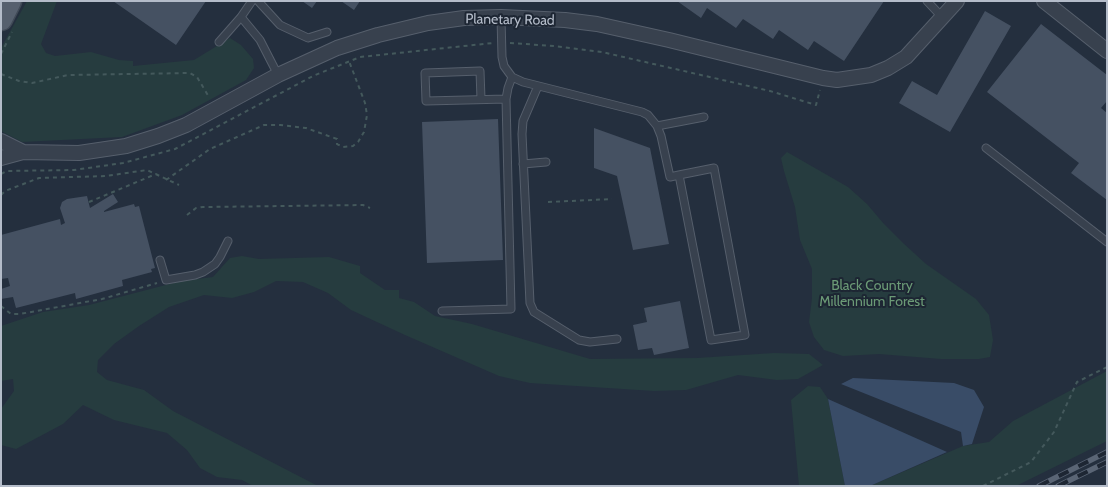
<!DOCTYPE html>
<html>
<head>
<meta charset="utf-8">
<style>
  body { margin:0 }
  #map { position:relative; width:1108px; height:487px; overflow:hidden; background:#242f3e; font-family:Cabin,sans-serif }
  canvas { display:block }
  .frame { position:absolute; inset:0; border:2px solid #b4bcc9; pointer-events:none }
</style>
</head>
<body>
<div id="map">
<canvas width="1108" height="487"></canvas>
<div class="frame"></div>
</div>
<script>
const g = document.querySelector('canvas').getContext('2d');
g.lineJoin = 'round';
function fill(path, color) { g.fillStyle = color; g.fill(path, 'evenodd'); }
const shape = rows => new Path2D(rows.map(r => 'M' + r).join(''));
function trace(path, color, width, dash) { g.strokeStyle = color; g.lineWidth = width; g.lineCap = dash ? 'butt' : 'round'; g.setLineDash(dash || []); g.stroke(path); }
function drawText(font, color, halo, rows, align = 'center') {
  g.font = font + ' Cabin,sans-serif'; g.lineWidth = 4; g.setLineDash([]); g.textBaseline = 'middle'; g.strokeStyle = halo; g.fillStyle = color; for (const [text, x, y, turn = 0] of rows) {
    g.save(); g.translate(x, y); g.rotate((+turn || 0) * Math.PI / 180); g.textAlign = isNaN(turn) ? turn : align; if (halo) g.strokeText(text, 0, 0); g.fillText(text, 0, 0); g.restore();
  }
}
const green = shape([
  [27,1,57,1,41,44,46,53,55,56,91,52,119,60,133,61,133,66,194,60,230,38,241,45,253,59,254,68,246,80,182,115,122,137,22,142,1,131,1,48],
  [787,152,848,187,867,204,884,224,903,243,926,264,976,299,989,315,993,340,990,357,979,359,941,359,879,354,843,356,824,350,814,337,809,322,812,298,812,269,800,240,795,207,784,171,781,158],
  [242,256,259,259,329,257,360,266,360,273,385,290,399,290,399,298,414,302,435,316,472,324,590,359,697,358,774,353,809,354,823,365,798,379,777,380,738,375,686,390,654,391,530,383,499,376,405,335,351,310,328,293,303,282,276,281,254,292,232,298,204,295,169,307,139,326,114,344,98,360,97,372,107,380,144,390,173,411,318,486,253,486,242,480,217,477,200,468,187,450,167,433,114,420,83,405,63,424,16,449,1,445,1,409,14,391,13,379,1,381,1,326,43,312,89,305,181,281,213,277,230,258],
  [1107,371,1107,441,1016,486,870,486,963,446,989,442,1013,421],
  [808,386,820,387,828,399,845,486,799,486,791,400]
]);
const water = shape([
  [853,378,954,383,974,390,984,407,972,444,963,446,961,432,841,384],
  [828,399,947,452,870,486,845,486]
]);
const building = shape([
  [113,1,206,1,176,45],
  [302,1,317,1,312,8],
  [341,1,360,1,354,10],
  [677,1,884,1,844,61,814,41,808,50,779,30,773,39,743,19,736,28,707,8,701,18],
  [985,11,1011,26,950,132,899,103,912,81,937,95],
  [1041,24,1107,75,1107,101,1101,108,1107,113,1107,200,1071,173,1079,163,987,92],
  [498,119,503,260,427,263,422,122],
  [594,128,650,148,669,244,633,250,617,176,594,168],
  [113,194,118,202,104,211,104,212,134,204,135,207,139,206,155,268,151,269,152,272,122,280,123,286,76,299,75,293,16,308,13,297,1,299,1,289,10,286,8,278,1,279,1,235,60,219,61,225,65,223,60,208,62,202,67,199,87,196,90,208],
  [680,301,689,348,654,355,652,348,638,350,633,325,647,322,644,308]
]);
const path = shape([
  [510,43,554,46,602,52,770,91,816,105,820,90],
  [1,54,12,32],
  [1,74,19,81,32,83,68,75,190,73,197,77,209,97],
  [1,174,7,171,74,170,123,163,175,149,313,76,360,57,493,43],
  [166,180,210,149,264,125,280,125,306,128,337,139,337,144,343,147,353,146,358,142,364,132,367,115,365,103,349,61],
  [1,195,5,191,39,178,106,176,147,170,179,185],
  [89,202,156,174],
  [548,202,612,199],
  [187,215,196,208,203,207,363,205,370,208],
  [1,306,11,314,20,314,102,299,157,283],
  [983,486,1031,462,1054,432,1077,382,1107,367]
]);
const lane = shape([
  [258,1,280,25,308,38,327,32],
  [927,1,942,17],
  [241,17,260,40,278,75],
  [501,17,502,57,504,66,512,77,523,82,642,112,648,115,657,126,661,136,670,177,679,175,714,168,745,335,711,340,679,175],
  [219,42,241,17,252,1],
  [538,86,523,121,522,134,530,303,534,312,579,340,590,342,617,339],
  [481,99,480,71,425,73,426,101,506,99],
  [657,126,704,117],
  [986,148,1107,242],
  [523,164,546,162],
  [160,260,166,280,195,275,203,272,215,264,220,257,228,241],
  [442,311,511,309,506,99,508,88,512,77]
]);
const street = shape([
  [1044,1,1107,51],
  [1,141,23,152],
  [1,158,23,152,79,153,126,146,158,136,186,125,278,75,337,48,378,35,428,23,464,18,501,17,565,20,597,24,669,40,823,78,837,80,871,75,888,68,906,57,957,1]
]);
const primary = shape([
  [1,19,10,1]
]);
const rail = shape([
  [1039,486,1107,452],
  [1058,486,1107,462]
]);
const streetNames = [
  ["Planetary Road",510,20,1]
];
const parkNames = [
  ["Black Country",872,286],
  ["Millennium Forest",872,302]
];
fill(green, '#263c3f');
fill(water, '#394c67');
fill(building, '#455162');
trace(lane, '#565f6c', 9);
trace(street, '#565f6c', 16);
trace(primary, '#414a57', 25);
trace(path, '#44595c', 2, [4, 4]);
trace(lane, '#38414e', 7);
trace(street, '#38414e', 14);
trace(primary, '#56606e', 22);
trace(rail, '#5a6575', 5.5);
trace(rail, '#1d2633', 4, [11]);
drawText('14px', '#b4bcc9', '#1d2633', streetNames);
drawText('14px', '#6b9a76', '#1d2633', parkNames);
</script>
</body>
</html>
